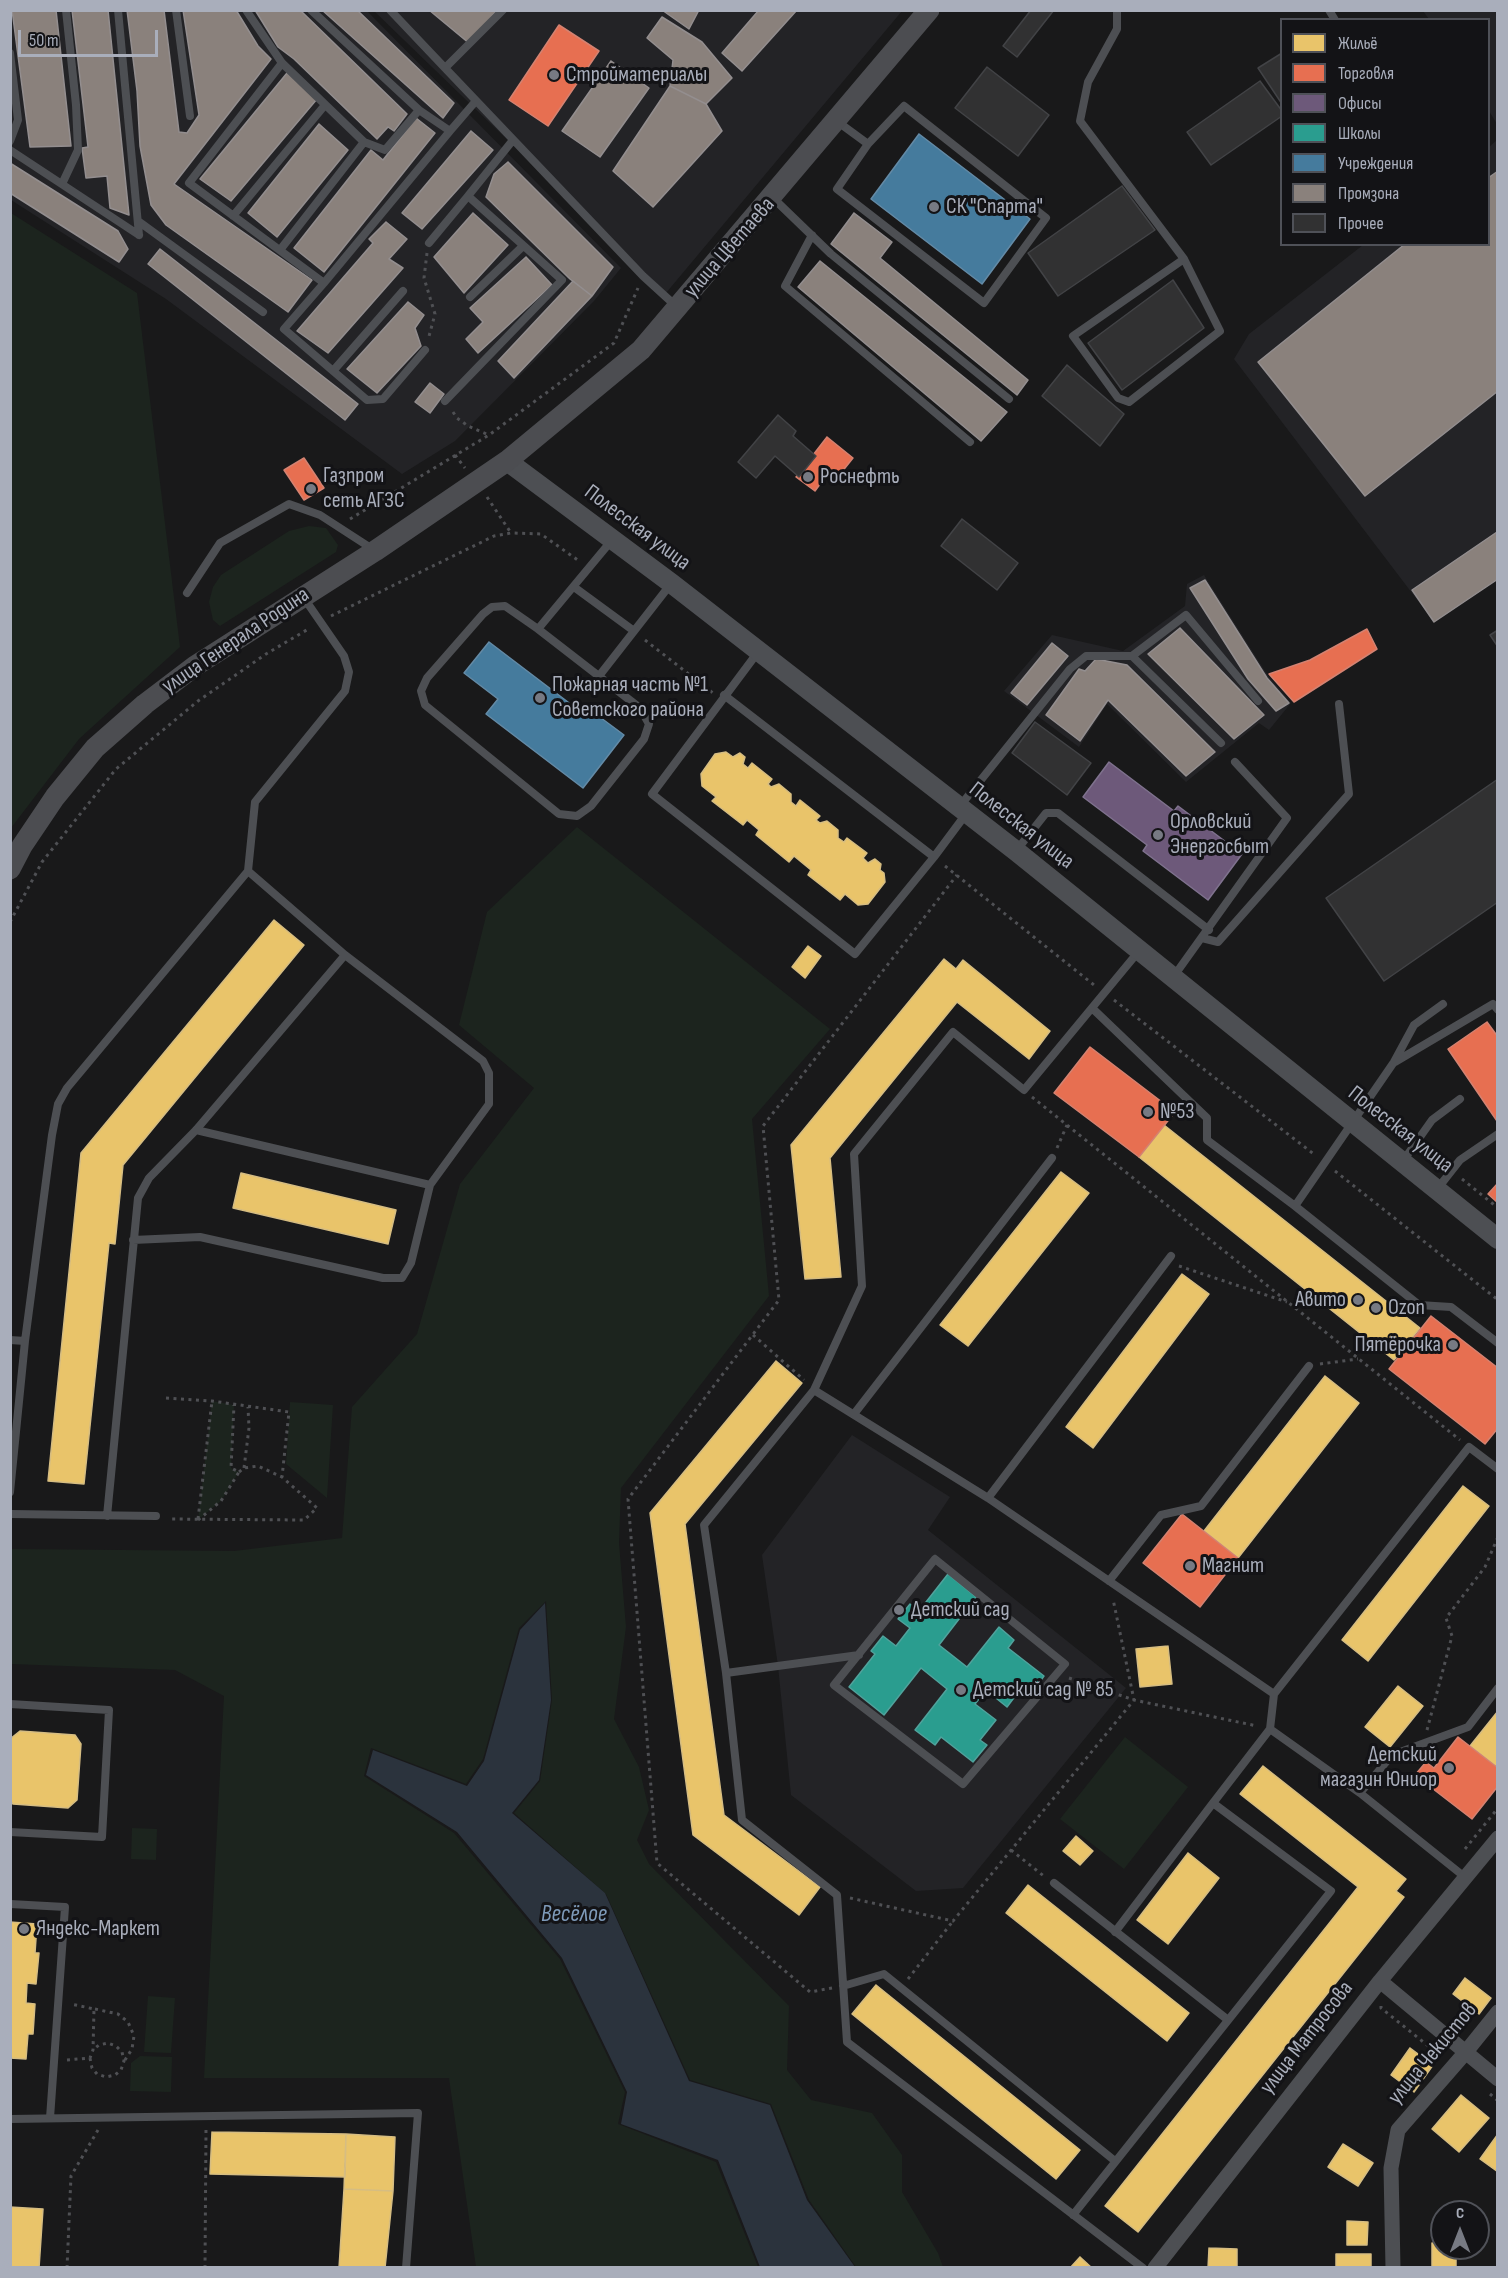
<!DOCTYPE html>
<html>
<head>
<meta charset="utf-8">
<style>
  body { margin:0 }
  #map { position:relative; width:1508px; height:2278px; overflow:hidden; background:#19191a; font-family:"Sofia Sans Condensed",sans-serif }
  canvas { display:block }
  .frame { position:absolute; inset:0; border:12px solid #a9aebb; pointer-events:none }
  .legend { position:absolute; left:1280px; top:18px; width:210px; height:228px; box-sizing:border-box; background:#131316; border:2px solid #4f5158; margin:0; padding:8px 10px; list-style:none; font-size:18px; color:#a9aebb }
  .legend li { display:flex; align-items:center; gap:12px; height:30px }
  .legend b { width:30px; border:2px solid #4f5158 }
  .north { position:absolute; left:1430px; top:2200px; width:60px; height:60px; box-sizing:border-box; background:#131316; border:2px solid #4f5158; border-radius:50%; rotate:0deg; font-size:16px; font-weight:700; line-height:24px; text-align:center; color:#a9aebb }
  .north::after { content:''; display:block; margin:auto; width:21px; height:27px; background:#777a83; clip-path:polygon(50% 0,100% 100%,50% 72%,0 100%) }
  .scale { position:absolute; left:18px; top:30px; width:140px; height:27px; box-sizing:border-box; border:3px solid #a9aebb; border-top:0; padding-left:8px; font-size:18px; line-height:21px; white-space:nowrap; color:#a9aebb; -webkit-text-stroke:4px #131316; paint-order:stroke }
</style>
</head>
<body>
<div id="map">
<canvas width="1508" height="2278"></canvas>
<div class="frame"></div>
<ul class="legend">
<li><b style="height:16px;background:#e9c46a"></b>Жильё</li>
<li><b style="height:16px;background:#e76f51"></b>Торговля</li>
<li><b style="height:16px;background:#6d597a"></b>Офисы</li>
<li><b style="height:16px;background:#2a9d8f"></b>Школы</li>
<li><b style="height:16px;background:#457b9d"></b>Учреждения</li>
<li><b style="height:16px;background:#8a817c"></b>Промзона</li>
<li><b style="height:16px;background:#313132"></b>Прочее</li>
</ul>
<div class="north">С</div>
<div class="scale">50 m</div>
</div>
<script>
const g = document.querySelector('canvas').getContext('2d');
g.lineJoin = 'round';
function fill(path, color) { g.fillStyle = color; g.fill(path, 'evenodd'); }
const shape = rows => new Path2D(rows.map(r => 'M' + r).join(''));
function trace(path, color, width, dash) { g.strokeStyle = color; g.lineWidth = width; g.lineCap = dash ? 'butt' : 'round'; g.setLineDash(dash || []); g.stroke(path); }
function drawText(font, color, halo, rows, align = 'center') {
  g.font = font + ' "Sofia Sans Condensed",sans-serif'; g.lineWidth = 6; g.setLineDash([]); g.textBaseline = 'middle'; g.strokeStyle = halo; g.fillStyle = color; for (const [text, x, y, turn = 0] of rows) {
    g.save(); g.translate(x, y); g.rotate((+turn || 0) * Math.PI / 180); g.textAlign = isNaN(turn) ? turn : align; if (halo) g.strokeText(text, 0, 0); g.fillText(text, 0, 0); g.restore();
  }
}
const built = shape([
  [10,11,367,11,621,268,594,301,455,441,402,474,166,299,11,200],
  [374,11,902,11,666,293],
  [1423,11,1497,11,1497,124,1489,111,1488,20,1429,19],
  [1497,140,1497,579,1434,622,1234,359,1249,334,1363,245,1488,244,1489,147],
  [1204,575,1268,676,1291,703,1269,730,1259,723,1186,782,1107,704,1079,747,1004,691,1052,635,1123,651,1185,606,1187,584],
  [852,1435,950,1497,928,1530,1126,1688,963,1888,916,1891,791,1795,778,1666,762,1555]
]);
const green = shape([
  [11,213,137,293,180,647,79,739,11,828],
  [309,526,326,528,338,545,336,552,220,626,213,620,209,602,213,587,221,575,289,531],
  [577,827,830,1029,752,1119,769,1296,621,1488,619,1543,626,1627,614,1719,639,1767,649,1810,637,1840,649,1864,789,2006,787,2070,811,2100,872,2113,902,2155,902,2192,938,2253,943,2267,856,2267,809,2200,771,2104,690,2080,606,1894,514,1813,540,1781,552,1700,546,1601,519,1628,483,1759,466,1784,371,1748,364,1776,454,1833,560,1959,625,2092,618,2124,716,2162,758,2267,476,2267,449,2078,204,2078,224,1696,175,1670,11,1664,11,1549,234,1551,342,1538,352,1407,417,1334,460,1184,534,1088,459,1025,487,912],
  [212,1401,234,1405,231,1468,239,1472,221,1501,198,1520],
  [290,1402,333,1405,327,1498,286,1464],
  [1125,1737,1188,1787,1124,1869,1060,1819],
  [132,1828,157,1829,156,1860,131,1859],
  [148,1996,175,1998,171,2053,144,2052],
  [140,2056,172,2057,171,2092,130,2091,131,2063]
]);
const water = shape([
  [545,1603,551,1700,539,1780,512,1813,605,1893,689,2081,770,2105,807,2200,855,2267,760,2267,718,2160,621,2124,627,2092,562,1958,457,1832,366,1775,373,1750,467,1786,484,1761,520,1630]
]);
const homes = shape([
  [726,752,733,757,740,753,745,757,743,764,748,768,752,763,772,779,768,784,771,787,779,784,791,794,791,802,796,806,800,800,820,816,816,820,820,823,827,821,838,830,838,838,844,842,847,838,867,853,863,858,868,863,875,859,881,864,880,870,884,873,885,882,868,904,858,905,845,894,840,900,808,875,811,870,794,856,789,862,756,835,759,830,747,820,743,825,712,801,716,797,702,786,701,774,715,754,726,752],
  [274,920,304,945,123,1165,115,1244,109,1243,84,1484,48,1481,81,1153,274,920],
  [808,946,821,956,805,978,792,967,808,946],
  [944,959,956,969,963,960,1050,1031,1029,1059,957,1002,830,1158,841,1277,805,1279,791,1145,944,959],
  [1164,1125,1420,1328,1394,1360,1139,1157,1164,1125],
  [1061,1172,1089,1193,968,1346,940,1325,1061,1172],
  [241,1173,396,1210,388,1244,233,1208,241,1173],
  [1182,1274,1209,1294,1093,1448,1066,1427,1182,1274],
  [776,1361,802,1383,685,1524,724,1815,820,1887,799,1915,693,1835,650,1513,776,1361],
  [1325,1376,1359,1403,1238,1558,1204,1531,1325,1376],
  [1463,1486,1489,1506,1368,1661,1342,1640,1463,1486],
  [1168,1646,1172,1684,1140,1687,1136,1649,1168,1646],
  [1398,1686,1423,1706,1390,1747,1365,1727,1398,1686],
  [1498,1711,1498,1768,1470,1746,1498,1711],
  [20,1731,75,1735,81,1744,77,1800,68,1808,13,1804,10,1800,10,1739,20,1731],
  [1263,1766,1406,1879,1396,1891,1404,1897,1138,2232,1105,2206,1358,1887,1240,1794,1263,1766],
  [1076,1836,1093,1851,1080,1865,1063,1851,1076,1836],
  [1188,1853,1219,1878,1168,1944,1137,1920,1188,1853],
  [1028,1885,1189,2013,1167,2041,1006,1913,1028,1885],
  [10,1922,37,1924,35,1953,39,1953,36,1984,27,1983,26,2003,35,2004,33,2034,28,2034,26,2059,10,2058,10,1922],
  [1465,1978,1491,1998,1479,2014,1453,1994,1465,1978],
  [876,1985,1080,2150,1056,2179,852,2014,876,1985],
  [1410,2048,1433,2065,1414,2092,1391,2075,1410,2048],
  [1461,2095,1489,2118,1459,2152,1432,2129,1461,2095],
  [212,2132,346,2134,345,2177,210,2174,212,2132],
  [346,2134,395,2137,393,2191,344,2189,346,2134],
  [1498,2134,1498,2172,1480,2159,1498,2134],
  [1343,2144,1373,2163,1358,2186,1328,2167,1343,2144],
  [344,2189,393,2191,385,2268,339,2268,344,2189],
  [10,2207,43,2209,39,2268,10,2268,10,2207],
  [1347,2221,1368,2222,1367,2245,1347,2245,1347,2221],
  [1432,2243,1442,2243,1442,2248,1456,2248,1456,2268,1432,2268,1432,2243],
  [1209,2248,1237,2249,1237,2268,1208,2268,1209,2248],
  [1336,2254,1371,2254,1371,2268,1336,2268,1336,2254],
  [1080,2257,1092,2268,1070,2268,1080,2257]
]);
const shops = shape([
  [559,25,599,51,548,126,509,100,559,25],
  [827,437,853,458,837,478,829,472,815,491,796,477,827,437],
  [304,458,324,488,304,500,284,470,304,458],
  [1367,629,1377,649,1294,702,1269,674,1310,660,1367,629],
  [1487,1022,1498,1037,1497,1121,1448,1049,1487,1022],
  [1090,1047,1175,1112,1139,1157,1054,1093,1090,1047],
  [1498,1183,1498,1203,1488,1194,1498,1183],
  [1431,1316,1498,1368,1498,1428,1485,1444,1389,1369,1431,1316],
  [1182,1514,1238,1558,1200,1607,1143,1563,1182,1514],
  [1458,1737,1498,1768,1498,1786,1472,1819,1415,1775,1426,1762,1434,1768,1458,1737]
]);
const offices = shape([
  [1109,762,1174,811,1178,806,1242,854,1208,900,1143,851,1147,845,1083,797,1109,762]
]);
const schools = shape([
  [948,1574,976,1597,939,1645,967,1667,999,1627,1014,1640,1008,1648,1044,1676,1031,1694,1022,1687,1007,1707,986,1690,975,1704,996,1720,980,1740,987,1745,973,1762,941,1737,935,1745,915,1730,947,1689,921,1668,884,1715,849,1687,875,1654,871,1651,883,1636,896,1646,910,1628,898,1619,910,1604,919,1611,948,1574]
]);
const public = shape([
  [919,134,1030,219,982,284,871,199,919,134],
  [489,642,585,715,589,709,624,735,583,788,486,714,498,699,464,673,489,642]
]);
const industry = shape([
  [12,10,56,10,71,146,30,147,12,10],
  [72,10,108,10,129,215,110,208,107,176,86,178,82,148,88,147,72,10],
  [127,10,164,10,179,132,187,133,199,115,183,10,236,10,258,46,271,59,174,184,312,280,288,312,166,225,151,205,140,146,137,91,127,10],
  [255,10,300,10,407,114,394,131,388,127,377,139,294,59,278,47,255,10],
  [322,10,357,10,454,103,443,118,322,10],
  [429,10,497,10,470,44,429,10],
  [662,10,699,10,689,29,662,10],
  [759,10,797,10,742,71,722,53,759,10],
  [662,17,702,42,732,78,706,104,670,86,673,60,647,38,662,17],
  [611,61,649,88,600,157,562,131,611,61],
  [287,73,317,99,231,201,200,179,287,73],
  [670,86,706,104,722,131,653,207,613,171,670,86],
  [416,118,435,133,324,272,294,248,371,150,383,160,416,118],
  [319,124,348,150,277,237,248,213,319,124],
  [471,131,493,150,422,229,402,213,471,131],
  [508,162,613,267,592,296,570,279,486,197,494,174,508,162],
  [10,163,118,231,128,249,119,262,10,193,10,163],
  [1498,171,1498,391,1365,496,1258,362,1405,244,1488,244,1488,178,1498,171],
  [473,213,508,245,464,293,434,257,473,213],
  [854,213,892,242,880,258,1028,380,1017,395,831,244,854,213],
  [386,222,407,239,389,259,403,268,328,353,297,331,373,243,369,239,386,222],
  [160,249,358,404,345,420,148,264,160,249],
  [526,257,552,285,478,353,466,339,483,322,470,308,526,257],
  [820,261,1007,412,981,441,798,287,820,261],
  [573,281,592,296,514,378,498,361,573,281],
  [408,302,424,315,415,328,421,346,377,393,347,369,408,302],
  [430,383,444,394,430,413,415,402,430,383],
  [1497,532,1498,579,1434,622,1412,590,1497,532],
  [1205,580,1267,678,1289,703,1276,711,1248,679,1190,588,1205,580],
  [1180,628,1264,715,1234,739,1148,654,1180,628],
  [1052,643,1068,656,1027,705,1011,693,1052,643],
  [1096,659,1127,665,1215,752,1186,776,1108,700,1080,741,1046,715,1079,669,1085,671,1096,659]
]);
const building = shape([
  [1031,10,1054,10,1017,57,1003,46,1031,10],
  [1282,53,1282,104,1258,68,1282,53],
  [987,67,1049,115,1018,156,955,108,987,67],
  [1260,81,1282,111,1282,116,1211,165,1187,132,1260,81],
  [1122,186,1155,230,1058,296,1028,253,1122,186],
  [1173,280,1204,328,1122,390,1088,343,1173,280],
  [1067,365,1124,414,1100,446,1042,396,1067,365],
  [778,415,796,431,793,436,816,456,799,477,775,456,756,478,738,462,778,415],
  [962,519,1018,563,997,590,941,546,962,519],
  [1498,630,1498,647,1490,635,1498,630],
  [1035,722,1091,763,1067,795,1012,753,1035,722],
  [1498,779,1498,902,1384,981,1326,898,1498,779]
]);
const path = shape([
  [427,253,424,278,435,314,428,340],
  [453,412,457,418,468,426,489,435],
  [455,455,465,468],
  [487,497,511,533],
  [350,519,489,435,614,343,638,288],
  [331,616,494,536,511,533,541,534,579,561],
  [645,640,713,693],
  [945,866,1094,985],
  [10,922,42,862,116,769,198,701,266,654,310,628],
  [1114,1000,1315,1155],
  [1032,1097,1460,1440],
  [1057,1148,1067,1125],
  [1335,1171,1498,1300],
  [1462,1179,1498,1208],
  [1179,1266,1287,1302],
  [753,1335,804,1380],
  [1320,1364,1358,1359],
  [166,1398,212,1401,289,1412,282,1477,317,1508,304,1520,169,1519],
  [244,1468,249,1428,248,1407],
  [239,1472,244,1468,258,1466,282,1477],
  [198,1519,212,1401],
  [198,1520,221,1501,239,1472,231,1468,234,1405],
  [1069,1678,1134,1700,1257,1726],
  [1427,1730,1452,1636,1446,1618,1485,1567,1498,1537],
  [1465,1849,1498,1808],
  [1011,1850,1045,1877],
  [850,1898,953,1921,1134,1700,1113,1599],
  [908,1979,953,1921],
  [832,1988,810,1992,657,1863,628,1499,779,1300,763,1126,957,875],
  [1381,2006,1381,2008,1442,2057],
  [95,2009,118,2014,128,2022,134,2036,132,2049,125,2060],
  [90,2058,92,2068,97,2074,106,2077,115,2075,121,2070,124,2061,122,2052,116,2046,108,2043,99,2045,94,2049],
  [67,2060,90,2058,93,2050,94,2009,71,2004],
  [1490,2094,1498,2101],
  [67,2268,71,2176,98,2130],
  [205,2268,206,2129]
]);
const service = shape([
  [118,10,139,235],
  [176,10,190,116],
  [246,10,282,63,189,183,324,283,284,329,367,400,383,399,425,350],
  [311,10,419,110,385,150,364,142],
  [390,10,445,68],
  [503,10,445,68,643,276,677,307],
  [1117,10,1117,29,1088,82,1080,121,1184,259,1073,336,1118,398,1129,402,1220,331,1184,259],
  [1329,10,1335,20],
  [10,53,18,120,10,141],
  [904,106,1046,218,984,303,837,189,868,144,904,106],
  [838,122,868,144],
  [450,131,475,102],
  [10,150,139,235],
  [62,184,78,150,76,105,66,10],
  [468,196,513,140],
  [773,198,831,254,1009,399],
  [233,216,325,105],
  [138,221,263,312],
  [812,235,785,286,970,442],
  [429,243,468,196,562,280,445,401],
  [280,250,364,142,282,63],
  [324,283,450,131,419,110],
  [470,297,522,247],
  [333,371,403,291],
  [574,587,634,631],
  [187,593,220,543,289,504,320,515,374,550],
  [538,629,640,708,649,724,644,739,591,806,577,816,559,814,425,705,421,691,427,678,483,614,492,607,505,606,538,629,612,540],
  [758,652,652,794,855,954,934,857,966,814],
  [1132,656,1186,615,1258,701],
  [599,676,670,585],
  [724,695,934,857],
  [960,806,1070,669,1086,656,1132,656,1221,743],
  [1016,851,1046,813,1058,813,1209,930],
  [1202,938,1218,942,1349,794,1339,704],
  [1139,951,1024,1090,953,1032,854,1154,862,1286,814,1390,704,1525,726,1673,742,1820,837,1895,847,2042,1143,2268],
  [345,955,483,1061,489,1073,489,1104,430,1185],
  [1174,976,1287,818,1235,762],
  [1092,1008,1207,1118,1207,1140,1295,1206,1419,1305,1451,1307,1498,1343],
  [1395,1062,1493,1004,1498,1010],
  [1403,1161,1432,1120,1460,1099],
  [1438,1188,1460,1160,1498,1134],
  [1295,1206,1394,1062,1414,1025,1443,1004],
  [133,1240,200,1237,383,1278,402,1278,411,1263,430,1185,196,1130],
  [10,1340,25,1341,10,1492],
  [25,1341,52,1135,58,1104,67,1088,248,871,255,802,345,691,349,672,344,656,304,598],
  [814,1390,988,1498,1274,1694,1270,1729,1360,1793,1466,1878],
  [854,1414,1052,1158],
  [988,1498,1171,1256],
  [10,1514,156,1516],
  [107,1516,138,1198,149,1178,196,1130,345,955,248,871],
  [935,1559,1065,1664,963,1784,834,1685,935,1559],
  [1109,1581,1161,1515,1201,1506,1309,1366],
  [726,1673,859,1655],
  [1274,1694,1469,1447,1498,1469],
  [10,1704,109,1710,102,1837,10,1832],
  [1360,1793,1392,1755,1468,1727,1498,1688],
  [1054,1883,1228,2020],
  [10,1904,65,1907,50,2118],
  [1115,1932,1213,1803],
  [843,1986,884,1974,1115,2161],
  [10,2119,418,2113,406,2268],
  [1073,2215,1331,1891,1213,1803,1270,1729]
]);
const minor = shape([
  [1380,1981,1498,2079],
  [1155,2268,1380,1981,1498,1838],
  [1393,2268,1391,2168,1398,2130,1465,2053,1498,2012]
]);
const tertiary = shape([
  [507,461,671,583,1016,851,1498,1239]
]);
const secondary = shape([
  [10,869,22,846,55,797,95,748,145,704,195,666,375,551,507,461,641,350,929,10]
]);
const markers = [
  [554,75,6,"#777a83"],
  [934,207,6,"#777a83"],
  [808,477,6,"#777a83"],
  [311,489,6,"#777a83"],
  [540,698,6,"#777a83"],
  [1158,835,6,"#777a83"],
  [1148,1112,6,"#777a83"],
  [1358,1300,6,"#777a83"],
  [1376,1308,6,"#777a83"],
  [1453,1345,6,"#777a83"],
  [1190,1566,6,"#777a83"],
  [899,1610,6,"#777a83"],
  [961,1690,6,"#777a83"],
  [1449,1768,6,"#777a83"],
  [24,1929,6,"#777a83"]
];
const poiNames = [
  ["Стройматериалы",566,75],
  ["СК \"Спарта\"",946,207],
  ["Газпром",323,476],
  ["сеть АГЗС",323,501],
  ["Роснефть",820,477],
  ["Пожарная часть №1",552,685],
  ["Советского района",552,710],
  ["Орловский",1170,822],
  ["Энергосбыт",1170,847],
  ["№53",1160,1112],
  ["Авито",1346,1300,"right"],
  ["Ozon",1388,1308],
  ["Пятёрочка",1441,1345,"right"],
  ["Магнит",1202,1566],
  ["Детский сад",911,1610],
  ["Детский сад № 85",973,1690],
  ["Детский",1437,1755,"right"],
  ["магазин Юниор",1437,1780,"right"],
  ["Яндекс-Маркет",36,1929]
];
const streetNames = [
  ["улица Цветаева",730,248,-49],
  ["Полесская улица",637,528,37],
  ["улица Генерала Родина",236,641,-34],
  ["Полесская улица",1021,826,38],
  ["Полесская улица",1400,1130,38],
  ["улица Матросова",1307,2038,-52],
  ["улица Чекистов",1433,2054,-50]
];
const waterNames = [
  ["Весёлое",574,1915]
];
fill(built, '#232326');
fill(green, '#1c241e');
fill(water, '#2b333d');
fill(homes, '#e9c46a');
trace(homes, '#d6bd82', 1.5);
fill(shops, '#e76f51');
trace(shops, '#d48271', 1.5);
fill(offices, '#6d597a');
trace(offices, '#7f728e', 1.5);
fill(schools, '#2a9d8f');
trace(schools, '#50a29c', 1.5);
fill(public, '#457b9d');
trace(public, '#638aa6', 1.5);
fill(industry, '#8a817c');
trace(industry, '#938e8f', 1.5);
fill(building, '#313132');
trace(building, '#424346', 1.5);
trace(path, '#4f5054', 3, [3, 4.5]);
trace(service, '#4d4f53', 8);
trace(minor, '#4d4f53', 15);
trace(tertiary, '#4d4f53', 20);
trace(secondary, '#4c4d51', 21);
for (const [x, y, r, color] of markers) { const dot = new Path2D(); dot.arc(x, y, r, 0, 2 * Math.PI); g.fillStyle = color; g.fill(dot); trace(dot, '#131316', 2); }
drawText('22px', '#a9aebb', '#131316', poiNames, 'left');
drawText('22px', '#a9aebb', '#131316', streetNames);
drawText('italic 24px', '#7e9ab9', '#131316', waterNames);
</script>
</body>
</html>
